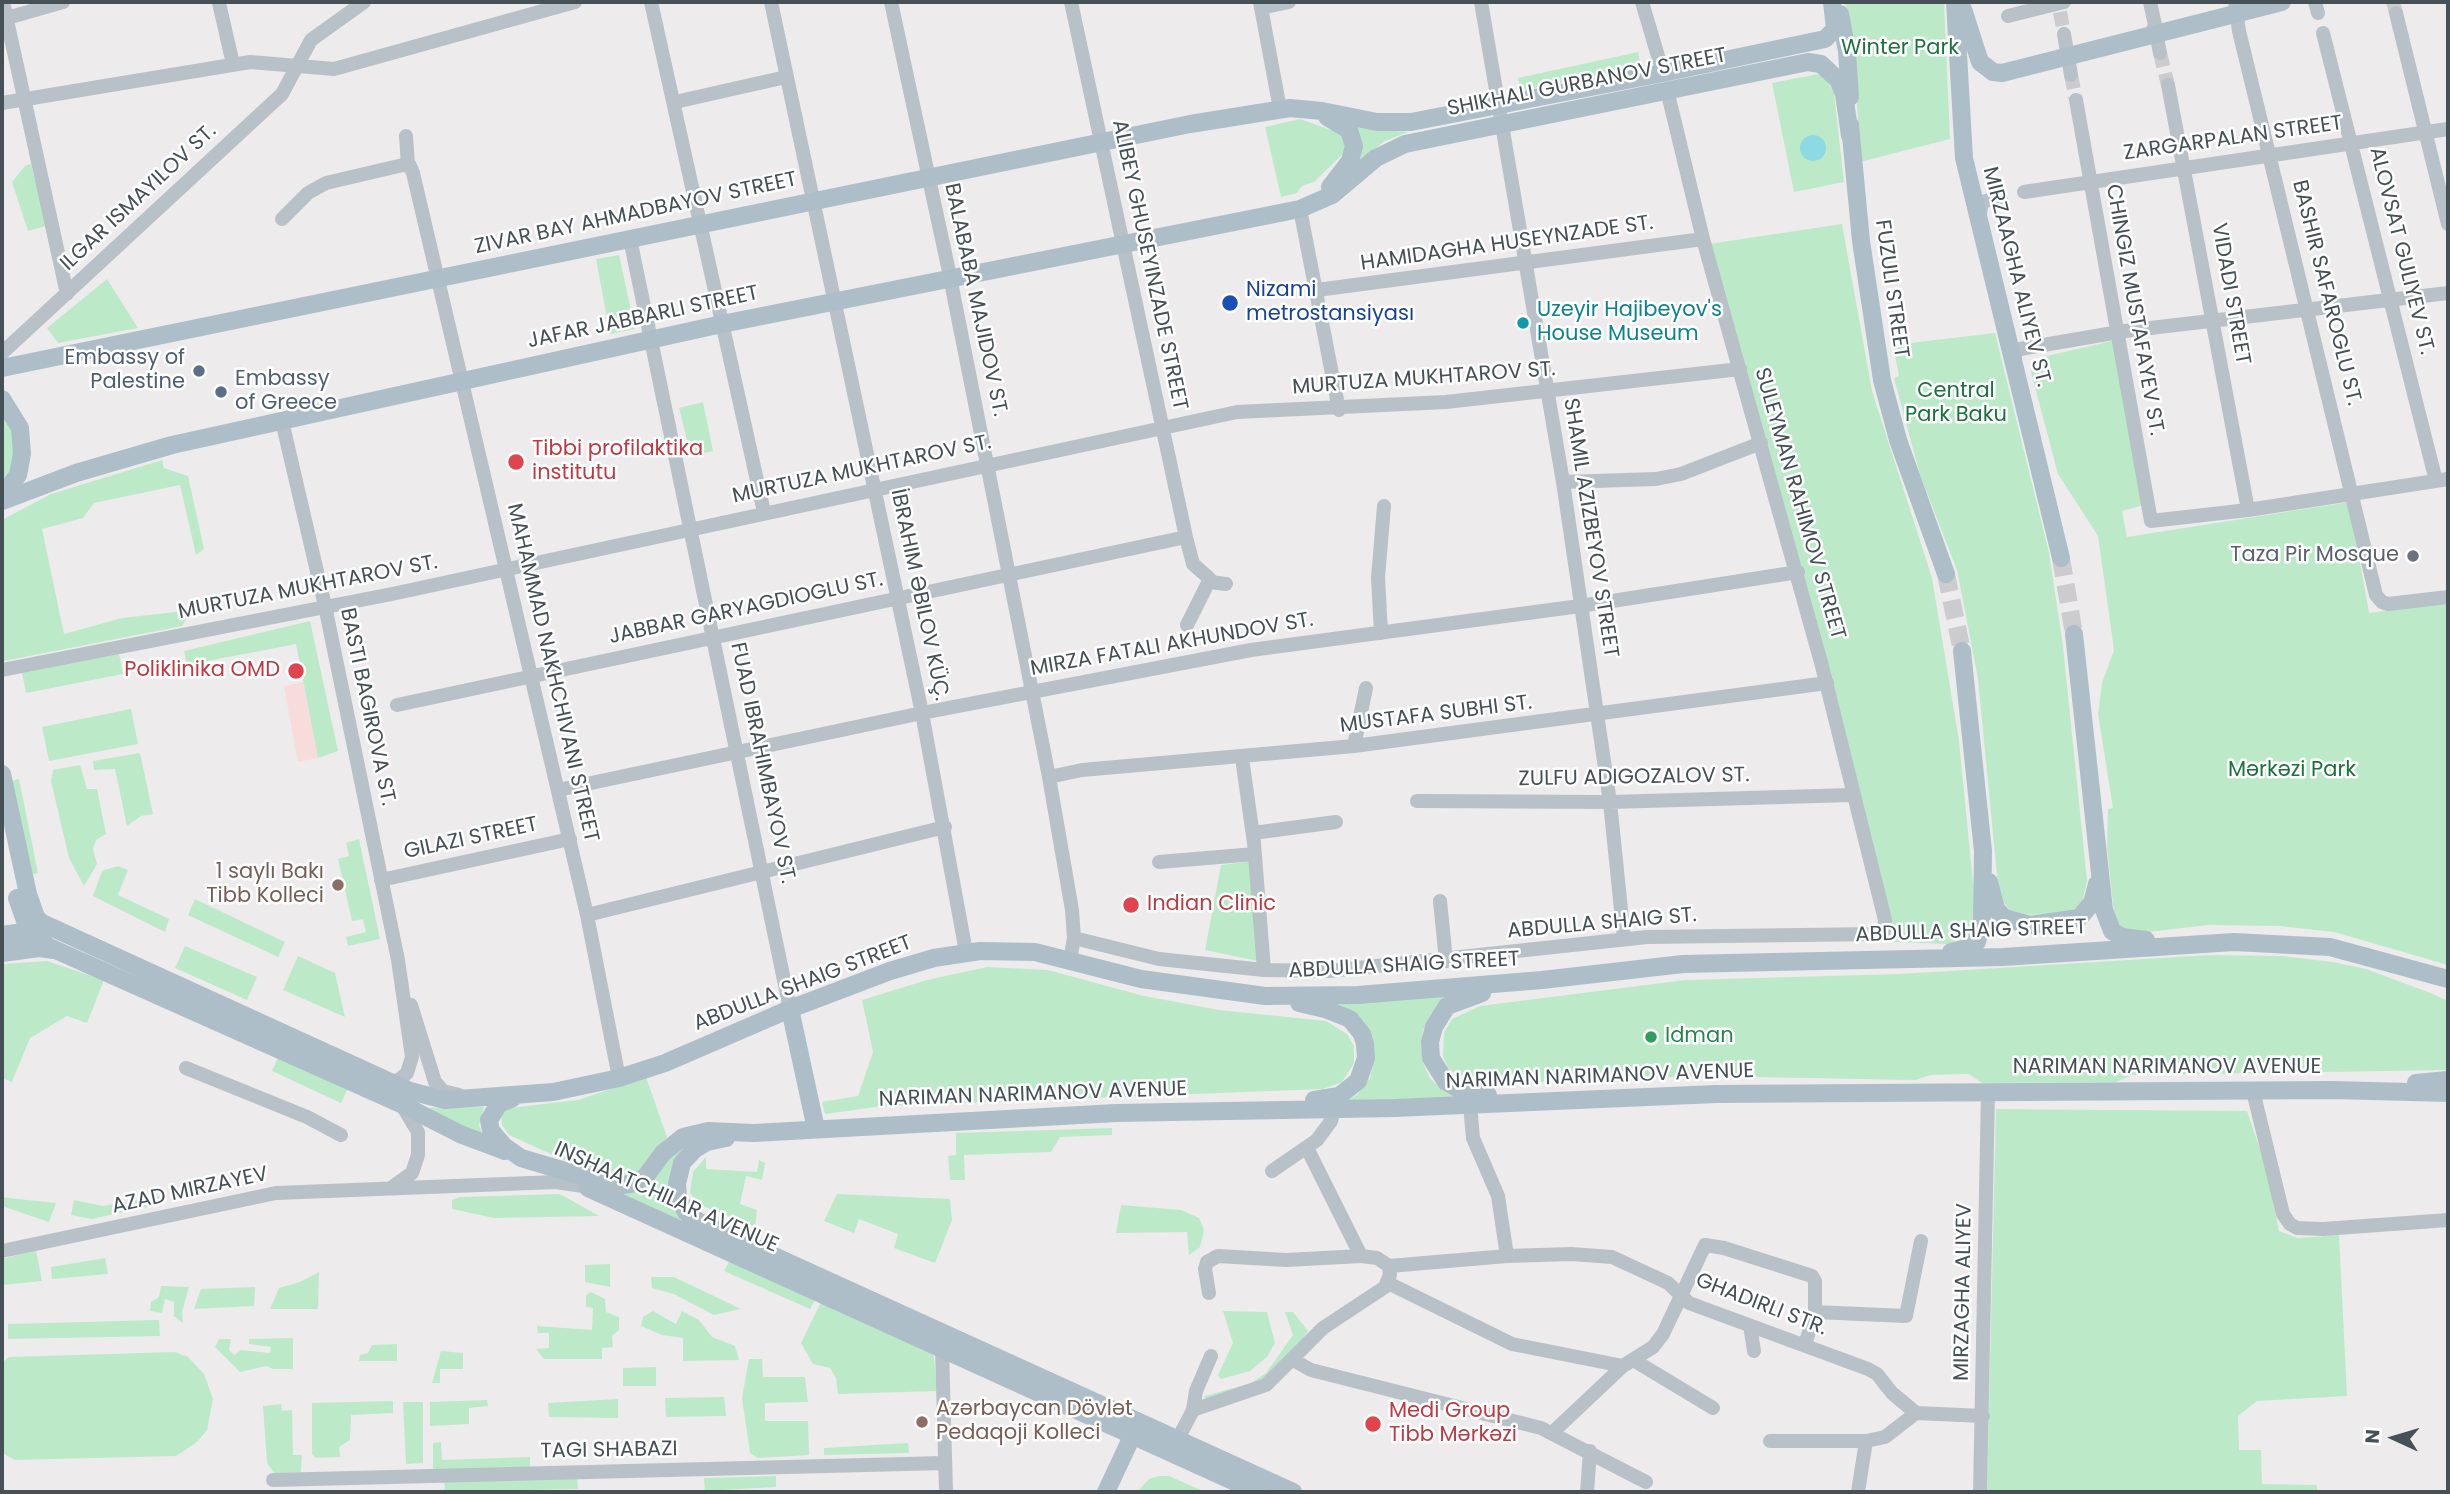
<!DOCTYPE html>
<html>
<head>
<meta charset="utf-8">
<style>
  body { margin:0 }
  #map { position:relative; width:2450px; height:1494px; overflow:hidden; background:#eeebec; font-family:Poppins,sans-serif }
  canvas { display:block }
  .frame { position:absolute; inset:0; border:4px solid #455057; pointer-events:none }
  .north { position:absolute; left:2359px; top:1403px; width:70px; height:70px; -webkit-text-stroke:5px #fff; paint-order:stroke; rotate:274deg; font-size:19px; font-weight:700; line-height:28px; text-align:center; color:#455057 }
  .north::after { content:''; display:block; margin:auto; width:24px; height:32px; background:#455057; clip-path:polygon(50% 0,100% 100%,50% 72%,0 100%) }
</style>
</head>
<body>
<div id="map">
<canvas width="2450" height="1494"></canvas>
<div class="frame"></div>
<div class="north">N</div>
</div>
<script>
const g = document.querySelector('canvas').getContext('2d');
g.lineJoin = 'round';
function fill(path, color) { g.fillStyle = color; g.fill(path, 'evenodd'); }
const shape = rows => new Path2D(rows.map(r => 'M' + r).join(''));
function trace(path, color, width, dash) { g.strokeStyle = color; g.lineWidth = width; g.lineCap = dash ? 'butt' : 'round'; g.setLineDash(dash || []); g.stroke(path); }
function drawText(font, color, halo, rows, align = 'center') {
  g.font = font + ' Poppins,sans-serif'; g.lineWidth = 5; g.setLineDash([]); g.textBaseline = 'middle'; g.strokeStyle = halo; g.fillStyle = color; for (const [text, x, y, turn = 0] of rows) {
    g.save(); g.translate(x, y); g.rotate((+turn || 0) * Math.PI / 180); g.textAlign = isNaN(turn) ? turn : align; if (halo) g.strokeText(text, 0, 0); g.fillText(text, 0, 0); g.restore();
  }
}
const medical = shape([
  [303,682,318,758,298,762,284,686]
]);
const green = shape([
  [1845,2,1944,2,1950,139,1860,162,1854,45],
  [1638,52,1641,66,1521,91,1518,78],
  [1818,74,1825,78,1834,93,1844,182,1794,192,1772,83],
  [1300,119,1345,135,1345,152,1314,182,1302,186,1297,193,1281,197,1265,127],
  [1349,122,1370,129,1408,132,1385,141,1353,165,1361,152,1362,141],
  [31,164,46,226,28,231,12,182,25,166],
  [1842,224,1872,391,1932,578,1959,741,1975,903,1971,936,1965,942,1950,944,1894,942,1709,244],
  [619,255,635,329,610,334,596,259],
  [107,279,138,328,58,343,47,328],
  [1995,333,2049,553,2063,646,2087,881,2082,904,2067,914,2013,915,1999,896,1978,679,1957,570,1920,475,1894,378,1899,376,1893,345],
  [2116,340,2144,505,2122,511,2127,537,2349,502,2369,613,2448,603,2448,965,2334,932,2279,926,2207,925,2140,933,2124,931,2115,924,2107,847,2108,809,2113,808,2098,714,2102,683,2114,650,2098,536,2058,474,2031,372,2032,367,2047,356],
  [703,402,713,451,691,456,679,408],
  [2,413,13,429,15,445,11,473,2,487],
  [162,460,164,468,188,476,204,549,196,555,180,485,94,503,83,518,42,529,64,634,122,618,184,611,187,618,182,626,4,661,2,520,51,494],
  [310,621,338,751,318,758,296,644,187,665,184,651],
  [119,654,123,674,26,693,22,673],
  [131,709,138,744,49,761,42,727],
  [140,753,153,814,141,816,127,826,115,769,94,770,93,761],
  [80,765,87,789,97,789,106,834,96,840,93,849,97,864,84,886,69,858,51,781,53,770],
  [19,779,38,873,31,875,12,781],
  [359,839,380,939,348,946,346,937,366,932,363,919,352,921,338,859,349,856,346,843],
  [1253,861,1258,961,1205,950,1221,865],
  [118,866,128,870,118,895,169,919,165,932,93,896,102,871],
  [195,899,285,942,278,957,188,915],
  [185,946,257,977,247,1000,175,968],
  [2210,955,2282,956,2333,962,2366,969,2433,994,2448,1001,2448,1070,2132,1075,2116,1082,1982,1083,1969,1074,1931,1075,1915,1080,1702,1076,1486,1084,1461,1079,1448,1068,1443,1056,1444,1033,1452,1019,1480,1006,1685,980,1900,974],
  [298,956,335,973,345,1017,283,990],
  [47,961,104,980,87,1023,67,1016,30,1038,12,1082,2,1078,2,964],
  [987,967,1048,970,1144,996,1219,1010,1326,1021,1347,1034,1354,1046,1354,1063,1342,1082,1323,1089,883,1106,825,1114,822,1102,858,1096,873,1052,862,1000,927,980],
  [1454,995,1432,1014,1423,1030,1421,1045,1423,1063,1430,1078,1443,1091,1462,1100,1343,1103,1357,1095,1370,1078,1373,1063,1351,1011,1335,1003],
  [279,1055,348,1088,341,1103,272,1071],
  [646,1077,667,1137,641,1171,627,1178,586,1170,509,1135,502,1125,501,1114,508,1108,578,1100],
  [484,1107,479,1125,483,1135,423,1108],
  [1996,1109,2247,1111,2266,1167,2279,1231,2298,1238,2339,1235,2347,1396,2257,1401,2238,1416,2239,1450,2261,1450,2262,1484,2317,1485,2317,1492,1987,1492],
  [1112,1128,1112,1135,1060,1137,1051,1152,964,1155,965,1180,950,1180,948,1156,956,1155,956,1133],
  [690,1141,671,1198,685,1223,615,1193],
  [706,1157,706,1169,757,1172,759,1160,765,1163,762,1180,746,1176,740,1204,757,1210,755,1227,698,1204,690,1193,693,1172],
  [560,1194,599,1216,494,1218,452,1209,452,1200,459,1197],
  [837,1194,950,1199,952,1220,935,1263,894,1248,898,1234,859,1219,854,1233,824,1221],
  [159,1196,161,1204,92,1219,71,1215,74,1200,103,1206],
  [2,1197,18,1199,56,1203,49,1222,2,1206],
  [1121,1205,1181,1210,1199,1218,1204,1230,1200,1247,1189,1255,1187,1232,1116,1233],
  [36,1250,42,1281,2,1285,2,1259],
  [105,1258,108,1274,52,1279,51,1267],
  [731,1258,816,1298,810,1309,724,1271],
  [610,1264,610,1287,585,1282,585,1265],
  [319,1272,318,1309,270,1309,279,1288,300,1282],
  [651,1277,674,1277,741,1309,714,1315,674,1294,652,1288],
  [161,1286,189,1287,182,1312,183,1323,174,1316,174,1302,165,1299,162,1313,150,1311,151,1302,159,1297],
  [255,1287,254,1306,194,1309,201,1289],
  [591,1292,605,1299,606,1312,619,1317,619,1330,612,1336,613,1347,602,1348,602,1359,544,1359,536,1349,549,1348,549,1333,538,1333,537,1326,592,1330,593,1308,586,1307,586,1295],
  [821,1302,928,1350,934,1356,937,1391,838,1394,836,1378,830,1368,813,1364,801,1343],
  [653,1311,676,1324,682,1311,699,1320,712,1337,735,1346,739,1360,683,1361,683,1338,662,1335,641,1326,643,1317],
  [1223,1311,1267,1312,1275,1343,1267,1357,1250,1371,1221,1379,1218,1375,1233,1343],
  [1285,1312,1293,1312,1308,1331,1301,1342,1260,1385,1203,1403,1205,1396,1251,1383,1266,1373,1293,1335],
  [159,1320,160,1336,8,1339,8,1324],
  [293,1338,293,1369,273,1369,266,1366,240,1372,215,1347,219,1339,231,1339,229,1350,234,1355,241,1350,270,1353,271,1347,249,1344,249,1339],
  [397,1344,397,1361,359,1361,360,1355,368,1353,372,1345],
  [441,1351,463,1353,463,1369,440,1369,440,1383,432,1383],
  [175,1352,188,1357,204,1374,213,1399,207,1430,198,1441,181,1453,176,1456,15,1460,2,1453,2,1363,9,1357],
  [749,1359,762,1359,763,1377,805,1377,808,1402,765,1403,765,1421,808,1421,809,1455,758,1458,750,1453,742,1398],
  [656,1367,656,1386,623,1386,623,1368],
  [724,1397,726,1416,666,1417,665,1398],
  [618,1399,618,1418,549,1417,548,1403],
  [487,1400,488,1406,469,1408,469,1424,430,1426,430,1402],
  [393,1401,393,1413,351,1415,350,1440,339,1447,340,1457,316,1458,312,1454,312,1403],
  [403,1402,423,1402,423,1463,406,1464],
  [281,1404,282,1411,292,1410,293,1455,302,1455,301,1472,275,1474,267,1463,263,1406],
  [441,1442,442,1460,530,1457,530,1469,433,1471,433,1443],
  [908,1443,909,1453,824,1455,824,1448],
  [776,1476,776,1487,705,1491,704,1478],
  [1159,1476,1169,1476,1205,1492,1137,1492,1149,1479],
  [577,1478,578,1489,445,1492,444,1480]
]);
const water = shape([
  '1800 148a13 13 0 1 1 26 0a13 13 0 1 1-26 0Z'
]);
const minorTunnel = shape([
  [2393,2,2396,13],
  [2060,12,2064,34],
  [2160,53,2168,85],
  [2071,75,2076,100]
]);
const majorTunnel = shape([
  [2061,558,2074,634],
  [1946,574,1962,651]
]);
const minor = shape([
  [3,2,67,294],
  [651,2,764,512],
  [771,2,922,713,966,952],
  [891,2,948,267,1049,777,1072,910,1074,938,1070,960],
  [1071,2,1186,537,1193,564,1210,579,1187,625],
  [1260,2,1280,109],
  [1481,2,1563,482,1610,802,1624,939],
  [1642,2,1663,73],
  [2235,2,2239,31,2376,595,2382,602,2388,604,2448,597],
  [2315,2,2318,13],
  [219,3,233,64],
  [1261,8,1289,2],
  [2396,13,2448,224],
  [2008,16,2064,2],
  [7,18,63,2],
  [2323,33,2436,481],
  [2064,34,2071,75],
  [2150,36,2155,25,2150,2],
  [2160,53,2157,38,2164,32],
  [2168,85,2248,510],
  [2076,100,2151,521,2248,510,2448,479],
  [675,102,786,77],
  [2,103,250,62,334,69,575,2],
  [406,136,408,165],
  [2024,192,2448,129],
  [1300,209,1339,410],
  [282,219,308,193,326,183,403,165,410,166,413,173,587,915,619,1078],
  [1979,219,1982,202,2001,197],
  [630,239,790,1009],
  [1317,290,1703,239],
  [2,353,282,94,311,40,364,2],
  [2015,363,2015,353,2020,349,2125,331,2448,293],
  [282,421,325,606,398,960,412,1057,407,1073,399,1080,390,1082],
  [1563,482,1656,479,1681,474,1761,443],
  [1210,582,1226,584],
  [1381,633,1378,578,1384,506],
  [2,670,392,594,1237,412,1446,402,1740,369],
  [397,705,1186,537],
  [1354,746,1366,688],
  [1242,758,1254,843,1264,970],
  [1049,777,1082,770,1354,746,1827,683],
  [558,790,922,713,1251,650,1580,606,1798,572],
  [1417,801,1610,802,1852,795],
  [1253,833,1336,822],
  [1159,862,1255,854],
  [381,880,570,839],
  [1440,901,1446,961],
  [587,915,945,827],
  [1074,938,1159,959,1264,970,1330,971,1647,937,1878,934,1884,931,1885,920,1822,666,1703,239,1667,90],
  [411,1005,435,1082,443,1091,459,1095],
  [186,1068,307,1117,341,1135],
  [2253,1091,2283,1214,2290,1224,2297,1228,2323,1229,2448,1220],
  [1470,1105,1473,1138,1498,1196,1507,1256],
  [1307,1148,1361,1256],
  [1272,1171,1317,1140,1331,1121,1334,1109],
  [391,1188,412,1173,418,1155,418,1132,403,1107],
  [2,1251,276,1193,556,1182,583,1186],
  [1389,1266,1507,1256,1571,1254,1612,1257,1668,1283,1689,1303,1868,1369,1877,1374,1892,1393,1916,1413,1983,1416],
  [1388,1283,1512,1344,1623,1366],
  [1750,1326,1754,1351],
  [1805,1345,1815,1312,1906,1316,1921,1241],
  [942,1348,946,1492],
  [1293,1360,1311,1370,1541,1428,1646,1482],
  [1635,1361,1713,1408],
  [1193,1410,1266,1385,1323,1328,1385,1287,1390,1275,1389,1266,1377,1258,1361,1256,1286,1260,1218,1256,1207,1262,1205,1269,1209,1293],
  [1553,1432,1623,1366,1653,1347,1663,1334,1705,1245,1724,1248,1812,1276,1815,1281,1815,1312],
  [1178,1439,1193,1410,1196,1391,1211,1356],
  [1770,1441,1866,1441,1885,1437,1916,1413],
  [273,1480,945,1463],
  [1587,1492,1590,1451],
  [1858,1492,1866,1441],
  [1980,1492,1988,1092]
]);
const major = shape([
  [1955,2,1964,158,2061,558],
  [1963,9,1980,62,1993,72,2002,73,2282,2],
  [1840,14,1847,51,1850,97],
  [1327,117,1349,130,1354,146,1350,161,1330,187],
  [1850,125,1861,241,1882,380,1898,440,1946,574],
  [2,368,1190,124,1290,108,1322,111,1377,122,1411,122,1663,73,1825,39,1835,29,1832,2],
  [2,399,20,428,22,454,18,475,2,496],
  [2,501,76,473,172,445,722,324,1300,209,1332,195,1376,158,1405,144,1808,62,1821,64,1838,80,1844,94,1850,136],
  [2074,634,2104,910,2112,931,2122,937,2146,940],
  [2,774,28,894,36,917,42,923,410,1091,445,1100,553,1092,619,1078,665,1063,790,1009,890,971,934,958,980,951,1035,952,1141,979,1265,996,1358,995,1542,980,1683,964,2003,957,2234,942,2330,947,2448,979],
  [1989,882,1996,909,2004,918,2030,925,2079,918,2092,903,2097,884],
  [17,898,28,929,49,947,401,1104,460,1134,505,1151],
  [2,935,37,930],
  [1951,952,1968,948,1977,942,1982,920,1983,851,1962,651],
  [2,953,39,948,54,950],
  [1482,993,1447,1006,1434,1027,1430,1042,1431,1058,1446,1082,1464,1092,1488,1095],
  [1299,1003,1325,1009,1350,1019,1362,1034,1365,1044,1366,1058,1358,1081,1339,1096,1314,1100],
  [790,1009,816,1129],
  [2416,1083,2448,1080],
  [513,1098,499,1104,489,1120,491,1131,504,1146,521,1158,616,1186,636,1183,646,1176,663,1153,683,1137,708,1131,754,1133,1116,1113,1395,1108,1716,1094,2332,1090,2448,1093],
  [726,1138,707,1142,695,1149,682,1163,677,1184,678,1197,686,1212,699,1222,1293,1492],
  [588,1188,1257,1492],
  [1106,1492,1136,1428]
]);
const markers = [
  [1230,303,9,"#1a4fb4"],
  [1523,323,7,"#0f9aa8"],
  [199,371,7,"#5c6f8a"],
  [221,392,7,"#5c6f8a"],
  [516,462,9,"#e0444e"],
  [2413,556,7,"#6b7280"],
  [296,671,9,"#e0444e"],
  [338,885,7,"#8d6e63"],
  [1131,905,9,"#e0444e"],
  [1651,1037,7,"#2e9e5b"],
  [922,1422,7,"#8d6e63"],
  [1373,1424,9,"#e0444e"]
];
const parkNames = [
  ["Winter Park",1900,49],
  ["Central",1956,392],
  ["Park Baku",1956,416],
  ["Mərkəzi Park",2292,771]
];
const streetNames = [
  ["SHIKHALI GURBANOV STREET",1587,83,-11],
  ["ZARGARPALAN STREET",2233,139,-8],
  ["ILGAR ISMAYILOV ST.",139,198,-43],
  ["ZIVAR BAY AHMADBAYOV STREET",636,214,-12],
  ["HAMIDAGHA HUSEYNZADE ST.",1507,244,-8],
  ["ALOVSAT GULIYEV ST.",2401,251,76],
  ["ALIBEY GHUSEYINZADE STREET",1149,265,78],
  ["MIRZAAGHA ALIYEV ST.",2016,277,76],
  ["FUZULI STREET",1891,289,82],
  ["BASHIR SAFAROGLU ST.",2326,293,76],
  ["VIDADI STREET",2230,294,80],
  ["BALABABA MAJIDOV ST.",975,300,78],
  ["CHINGIZ MUSTAFAYEV ST.",2134,310,80],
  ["JAFAR JABBARLI STREET",643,318,-12],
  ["MURTUZA MUKHTAROV ST.",1424,379,-4],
  ["MURTUZA MUKHTAROV ST.",862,470,-12],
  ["SULEYMAN RAHIMOV STREET",1799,504,74],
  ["SHAMIL AZIZBEYOV STREET",1590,528,81],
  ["MURTUZA MUKHTAROV ST.",308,588,-11],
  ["İBRAHIM ƏBILOV KÜÇ.",919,595,78],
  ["JABBAR GARYAGDIOGLU ST.",746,609,-12],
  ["MIRZA FATALI AKHUNDOV ST.",1172,645,-10],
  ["MAHAMMAD NAKHCHIVANI STREET",552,673,77],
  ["BASTI BAGIROVA ST.",367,707,78],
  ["MUSTAFA SUBHI ST.",1436,715,-7],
  ["FUAD IBRAHIMBAYOV ST.",762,763,78],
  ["ZULFU ADIGOZALOV ST.",1634,778,-1],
  ["GILAZI STREET",471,839,-12],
  ["ABDULLA SHAIG ST.",1602,924,-5],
  ["ABDULLA SHAIG STREET",1971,932,-2],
  ["ABDULLA SHAIG STREET",1404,966,-3],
  ["ABDULLA SHAIG STREET",803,984,-21],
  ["NARIMAN NARIMANOV AVENUE",2167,1068],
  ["NARIMAN NARIMANOV AVENUE",1600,1077,-2],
  ["NARIMAN NARIMANOV AVENUE",1033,1095,-2],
  ["AZAD MIRZAYEV",190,1191,-12],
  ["INSHAATCHILAR AVENUE",666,1198,24],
  ["MIRZAGHA ALIYEV",1964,1292,-89],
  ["GHADIRLI STR.",1761,1305,21],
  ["TAGI SHABAZI",609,1451,-1]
];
const transitNames = [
  ["Nizami",1246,291],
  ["metrostansiyası",1246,315]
];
const cultureNames = [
  ["Uzeyir Hajibeyov's",1537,311],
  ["House Museum",1537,335]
];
const serviceNames = [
  ["Embassy of",185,359],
  ["Palestine",185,383],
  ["Embassy",235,380,"left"],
  ["of Greece",235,404,"left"]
];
const healthNames = [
  ["Tibbi profilaktika",532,450],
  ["institutu",532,474],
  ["Poliklinika OMD",280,671,"right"],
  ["Indian Clinic",1147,905],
  ["Medi Group",1389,1412],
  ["Tibb Mərkəzi",1389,1436]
];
const worshipNames = [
  ["Taza Pir Mosque",2399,556]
];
const educationNames = [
  ["1 saylı Bakı",324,873],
  ["Tibb Kolleci",324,897],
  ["Azərbaycan Dövlət",936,1410,"left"],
  ["Pedaqoji Kolleci",936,1434,"left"]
];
const leisureNames = [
  ["Idman",1665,1037]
];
fill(medical, '#f8dcdc');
fill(green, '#bceac9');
fill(water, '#8cdae4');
trace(minorTunnel, '#ccccce', 14, [14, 7]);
trace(majorTunnel, '#ccccce', 18, [18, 9]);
trace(minor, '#b7c1c7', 14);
trace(major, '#adbec9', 18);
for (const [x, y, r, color] of markers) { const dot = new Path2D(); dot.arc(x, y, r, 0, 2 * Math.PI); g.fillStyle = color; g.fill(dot); trace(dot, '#fff', 2.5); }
drawText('21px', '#1d723f', '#fff', parkNames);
drawText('21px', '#455057', '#fff', streetNames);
drawText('21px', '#164399', '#fff', transitNames, 'left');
drawText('21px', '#0d838f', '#fff', cultureNames, 'left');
drawText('21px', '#4e5e75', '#fff', serviceNames, 'right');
drawText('21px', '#be3a42', '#fff', healthNames, 'left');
drawText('21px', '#5b616d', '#fff', worshipNames, 'right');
drawText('21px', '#785e54', '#fff', educationNames, 'right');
drawText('21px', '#27864d', '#fff', leisureNames, 'left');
</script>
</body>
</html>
